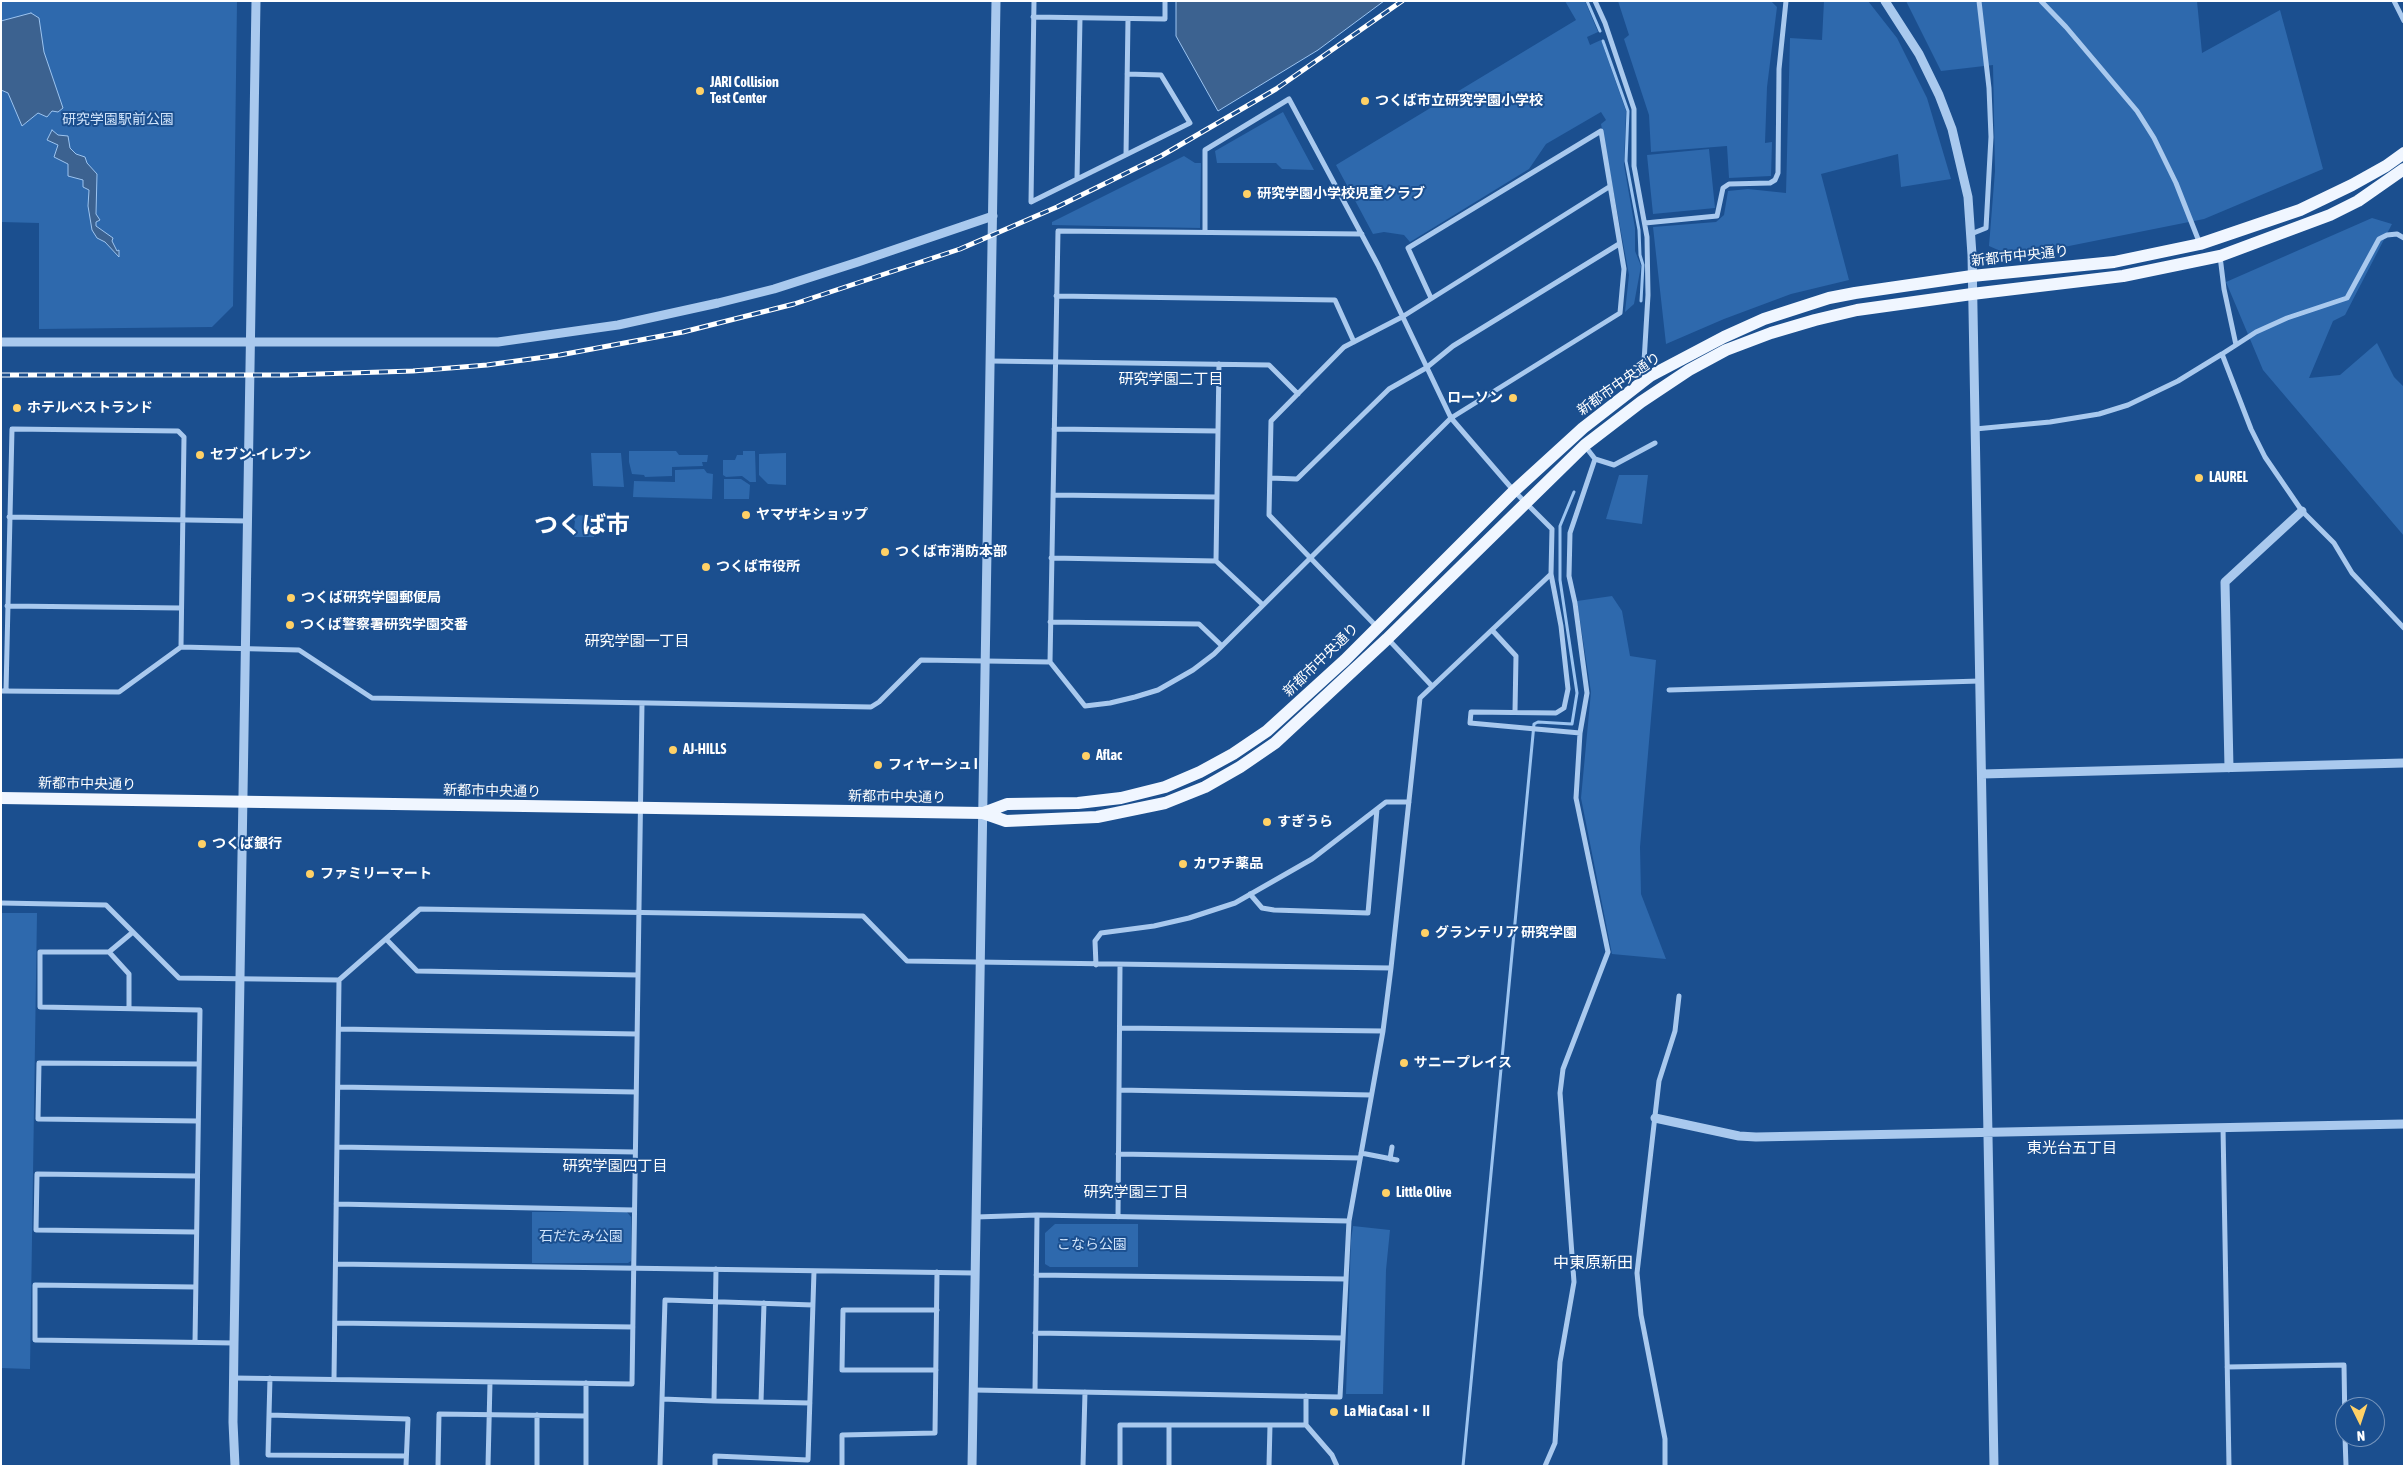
<!DOCTYPE html>
<html>
<head>
<meta charset="utf-8">
<style>
  body { margin:0 }
  #map { position:relative; width:2405px; height:1467px; overflow:hidden; background:#1b4f8f; font-family:"Asap Condensed",sans-serif }
  canvas { display:block }
  .frame { position:absolute; inset:0; border:2px solid #fff; pointer-events:none }
  .north { position:absolute; left:2335px; top:1397px; width:50px; height:50px; box-sizing:border-box; background:#1b4f8f; border:1px solid #7695bc; border-radius:50%; rotate:176deg; font-size:14px; font-weight:700; line-height:20px; text-align:center; color:#fff }
  .north::after { content:''; display:block; margin:auto; width:18px; height:22px; background:#ffd166; clip-path:polygon(50% 0,100% 100%,50% 72%,0 100%) }
</style>
</head>
<body>
<div id="map">
<canvas width="2405" height="1467"></canvas>
<div class="frame"></div>
<div class="north">N</div>
</div>
<script>
const g = document.querySelector('canvas').getContext('2d');
g.lineJoin = 'round';
function fill(path, color) { g.fillStyle = color; g.fill(path, 'evenodd'); }
const shape = rows => new Path2D(rows.map(r => 'M' + r).join(''));
function trace(path, color, width, dash) { g.strokeStyle = color; g.lineWidth = width; g.lineCap = dash ? 'butt' : 'round'; g.setLineDash(dash || []); g.stroke(path); }
function drawText(font, color, halo, rows, align = 'center') {
  g.font = font + ' "Asap Condensed","Noto Sans JP",sans-serif'; g.lineWidth = 4; g.setLineDash([]); g.textBaseline = 'middle'; g.strokeStyle = halo; g.fillStyle = color; for (const [text, x, y, turn = 0] of rows) {
    g.save(); g.translate(x, y); g.rotate((+turn || 0) * Math.PI / 180); g.textAlign = isNaN(turn) ? turn : align; if (halo) g.strokeText(text, 0, 0); g.fillText(text, 0, 0); g.restore();
  }
}
const green = shape([
  [1,1,237,1,233,306,212,327,39,329,39,223,1,222],
  [1565,1,1585,1,1598,32,1587,37,1590,45,1601,40,1626,111,1624,165,1635,228,1635,251,1641,266,1634,304,1625,312,1629,275,1601,124,1606,120,1601,112,1546,144,1529,169,1410,242,1404,235,1384,232,1373,234,1336,165,1576,20],
  [1618,1,1771,1,1777,7,1767,87,1765,143,1772,142,1771,176,1729,178,1727,146,1651,152,1649,115,1624,39,1629,35],
  [1824,1,1868,1,1897,38,1927,98,1951,179,1901,187,1898,154,1821,174,1849,280,1791,294,1724,319,1666,344,1653,227,1716,222,1724,215,1728,191,1748,189,1786,193,1790,38,1822,40],
  [1906,1,2197,1,2202,53,2280,10,2323,169,2204,219,2014,257,1989,246,1995,171,1993,65,1941,71],
  [1283,112,1314,170,1282,169,1276,163,1217,163,1215,151],
  [1709,149,1715,208,1653,214,1647,155],
  [1184,156,1195,163,1201,163,1200,228,1052,225,1052,222],
  [2372,218,2392,224,2345,315,2333,321,2309,378,2340,375,2377,343,2394,377,2404,387,2404,536,2263,370,2226,282],
  [629,451,676,451,679,455,708,455,707,462,702,462,703,466,672,467,672,476,645,477,644,475,632,474,629,462],
  [743,451,755,451,756,482,750,482,742,476,726,477,723,475,723,460,735,460,737,455,743,455],
  [591,453,621,453,624,487,593,486],
  [786,453,786,485,768,484,759,475,759,454],
  [704,469,707,473,713,474,712,499,633,497,634,481,675,482,675,470],
  [1619,475,1648,475,1642,524,1606,519],
  [724,479,741,479,750,485,749,499,724,499],
  [574,515,592,516,594,519,594,537,573,537,575,521,570,517],
  [1612,596,1622,611,1630,656,1656,660,1640,847,1641,894,1666,959,1612,954,1581,798,1591,692,1577,601],
  [1,913,37,913,30,1369,1,1368],
  [532,1212,627,1212,631,1217,631,1261,628,1263,532,1263],
  [1055,1224,1138,1224,1138,1267,1050,1267,1045,1264,1045,1233],
  [1353,1226,1390,1230,1386,1270,1383,1394,1346,1394,1351,1240]
]);
const water = shape([
  [1176,1,1384,1,1318,50,1218,111,1176,36,1176,1],
  [31,13,39,18,44,52,63,108,58,112,52,111,47,117,38,113,22,126,8,93,1,90,1,21,31,13],
  [52,130,58,135,68,136,70,148,76,154,85,157,87,163,97,174,96,214,100,220,96,222,96,226,113,238,112,241,117,251,119,250,119,257,105,242,97,238,92,230,88,206,89,190,83,187,83,180,68,176,68,164,54,157,58,145,47,140,52,130]
]);
const stream = shape([
  [1587,1,1600,31],
  [1603,41,1628,111,1626,161,1639,230,1640,255,1643,265,1641,301],
  [1463,1466,1534,724,1538,722,1572,724,1577,693,1560,580,1560,526,1574,492]
]);
const minor = shape([
  [1034,1,1031,202,1190,123,1161,75,1127,74],
  [1595,1,1605,23,1634,109,1634,166,1647,237,1648,295,1644,362,1650,376],
  [2041,1,2066,27,2137,111,2154,138,2176,183,2200,244],
  [2394,1,2404,21],
  [1033,17,1165,19,1165,1],
  [1126,155,1128,19],
  [1077,179,1080,18],
  [1645,223,1717,216,1723,188,1729,184,1770,183,1775,180,1778,173,1779,69,1786,1],
  [1205,232,1205,150,1289,99,1378,265,1451,418,1514,491,1552,529,1551,574,1561,626,1568,689,1564,708,1556,713,1471,712,1470,723,1580,733],
  [1971,234,1986,228,1991,137,1989,88,1979,1],
  [2220,256,2224,289,2236,345,2222,354,2251,429,2265,457,2302,511,2334,543,2352,573,2404,628],
  [1056,296,1335,300,1354,342],
  [2236,345,2256,332,2287,318,2347,298,2379,239,2387,235,2397,234,2404,238],
  [990,361,1269,365,1298,394],
  [1054,429,1218,431],
  [1975,429,2050,422,2099,414,2128,405,2178,381,2222,354],
  [1585,446,1595,459,1614,465,1655,443],
  [1270,478,1297,479,1389,389,1426,368,1453,346,1619,244],
  [1053,495,1217,497],
  [9,517,248,521],
  [1051,558,1216,561,1263,605],
  [1216,561,1219,364],
  [7,606,181,608],
  [1050,622,1199,624,1222,646],
  [1376,626,1269,515,1271,421,1344,347,1402,317,1609,187],
  [1492,630,1516,656,1515,711],
  [1388,639,1432,686],
  [1050,662,1058,231,1362,234],
  [1669,690,1980,681],
  [1,691,119,692,181,647,299,650,372,698,871,707,879,702,921,660,1050,662,1085,706,1110,703,1135,697,1158,690,1193,670,1214,654,1451,418,1620,313,1624,269,1601,131,1408,248,1431,298],
  [6,691,12,429,178,431,184,437,181,647],
  [1250,894,1262,908,1274,910,1368,913,1377,809],
  [1,903,106,905,179,978,339,980,420,909,863,916,907,961,1391,968],
  [133,932,109,952,40,952,40,1007,200,1010,195,1342],
  [386,939,417,971,638,975],
  [109,952,129,974,129,1008],
  [1096,965,1095,941,1101,933,1154,926,1189,918,1235,903,1312,859,1386,802,1409,802],
  [1120,1028,1383,1031],
  [339,1029,637,1034],
  [338,1087,636,1092],
  [1119,1090,1371,1095],
  [198,1121,38,1119,39,1063,199,1064],
  [2223,1127,2229,1466],
  [337,1147,635,1152],
  [1361,1153,1397,1160],
  [1118,1154,1360,1158],
  [1390,1159,1392,1147],
  [336,1204,634,1210],
  [976,1217,1037,1215,1349,1221,1383,1031,1391,968,1420,698,1551,574],
  [1118,1217,1120,966],
  [196,1232,36,1230,37,1174,197,1176],
  [336,1264,975,1273],
  [716,1269,714,1401,810,1403],
  [1036,1275,1345,1279],
  [195,1287,35,1285,35,1340,234,1343],
  [335,1323,633,1327],
  [1035,1333,1342,1338],
  [2227,1367,2344,1365,2345,1429],
  [936,1370,842,1370,843,1310,937,1310],
  [234,1378,632,1384,642,703],
  [270,1378,269,1415,408,1419,406,1466],
  [334,1379,339,980],
  [586,1383,586,1466],
  [974,1390,1340,1397,1349,1221],
  [1035,1391,1037,1215],
  [1306,1396,1306,1425,1332,1455,1337,1466],
  [662,1399,714,1401],
  [761,1402,764,1303],
  [269,1415,268,1455,406,1456],
  [1169,1425,1169,1466],
  [2345,1437,2346,1466],
  [438,1466,439,1414,586,1416],
  [488,1466,490,1382],
  [537,1466,537,1415],
  [660,1466,665,1300,813,1305],
  [715,1466,715,1456,808,1460,814,1271],
  [842,1466,842,1435,935,1433,937,1272],
  [1083,1466,1085,1392],
  [1120,1466,1120,1425,1306,1425],
  [1269,1466,1270,1425],
  [1545,1466,1555,1443,1560,1362,1574,1282,1560,1093,1563,1069,1608,952,1576,798,1580,733,1587,693,1575,603,1569,576,1570,533,1595,459],
  [1665,1466,1665,1439,1641,1315,1637,1273,1659,1081,1675,1031,1679,996]
]);
const tertiary = shape([
  [1885,1,1919,54,1939,95,1952,129,1968,197,1972,255,1994,1466],
  [1,342,498,342,618,325,718,303,774,289,858,262,993,216],
  [2229,768,2225,582,2302,511],
  [1982,774,2404,763],
  [1655,1118,1739,1136,1756,1137,2404,1124],
  [235,1466,233,1422,234,1343,256,1],
  [972,1466,996,1]
]);
const primary = shape([
  [1,798,983,813,1006,821,1097,817,1165,803,1205,787,1240,767,1275,743,1387,639,1585,445,1641,402,1689,370,1726,350,1771,333,1815,320,1857,310,1972,294,2123,276,2220,256,2330,215,2358,201,2404,169],
  [983,813,1007,804,1078,803,1121,798,1165,787,1200,772,1233,754,1267,731,1345,660,1514,491,1583,428,1650,376,1724,337,1764,319,1829,298,1855,293,1972,276,2114,262,2200,244,2300,210,2352,185,2386,166,2404,153]
]);
const rail = shape([
  [1,375,287,375,413,371,487,365,560,355,683,332,794,304,960,249,1057,207,1161,156,1276,89,1402,1]
]);
const markers = [
  [700,91,5,"#ffd166"],
  [1365,101,5,"#ffd166"],
  [1247,194,5,"#ffd166"],
  [1513,398,5,"#ffd166"],
  [17,408,5,"#ffd166"],
  [200,455,5,"#ffd166"],
  [2199,478,5,"#ffd166"],
  [746,515,5,"#ffd166"],
  [885,552,5,"#ffd166"],
  [706,567,5,"#ffd166"],
  [291,598,5,"#ffd166"],
  [290,625,5,"#ffd166"],
  [673,750,5,"#ffd166"],
  [1086,756,5,"#ffd166"],
  [878,765,5,"#ffd166"],
  [1267,822,5,"#ffd166"],
  [202,844,5,"#ffd166"],
  [1183,864,5,"#ffd166"],
  [310,874,5,"#ffd166"],
  [1425,933,5,"#ffd166"],
  [1404,1063,5,"#ffd166"],
  [1386,1193,5,"#ffd166"],
  [1334,1412,5,"#ffd166"]
];
const poiNames = [
  ["JARI Collision",710,83],
  ["Test Center",710,99],
  ["つくば市立研究学園小学校",1375,101],
  ["研究学園小学校児童クラブ",1257,194],
  ["ローソン",1503,398,"right"],
  ["ホテルベストランド",27,408],
  ["セブン-イレブン",210,455],
  ["LAUREL",2209,478],
  ["ヤマザキショップ",756,515],
  ["つくば市消防本部",895,552],
  ["つくば市役所",716,567],
  ["つくば研究学園郵便局",301,598],
  ["つくば警察署研究学園交番",300,625],
  ["AJ-HILLS",683,750],
  ["Aflac",1096,756],
  ["フィヤーシュ I",888,765],
  ["すぎうら",1277,822],
  ["つくば銀行",212,844],
  ["カワチ薬品",1193,864],
  ["ファミリーマート",320,874],
  ["グランテリア 研究学園",1435,933],
  ["サニープレイス",1414,1063],
  ["Little Olive",1396,1193],
  ["La Mia Casa I・II",1344,1412]
];
const parkNames = [
  ["研究学園駅前公園",118,120],
  ["石だたみ公園",581,1237],
  ["こなら公園",1092,1245]
];
const streetNames = [
  ["新都市中央通り",2020,256,-6],
  ["新都市中央通り",1619,384,-35],
  ["新都市中央通り",1321,660,-44],
  ["新都市中央通り",87,784,1],
  ["新都市中央通り",492,791,1],
  ["新都市中央通り",897,797,1]
];
const neighbourhoodNames = [
  ["研究学園二丁目",1171,379],
  ["研究学園一丁目",637,641],
  ["東光台五丁目",2072,1148],
  ["研究学園四丁目",615,1166],
  ["研究学園三丁目",1136,1192]
];
const quarterNames = [
  ["中東原新田",1593,1263]
];
const townNames = [
  ["つくば市",582,525]
];
fill(green, '#2e69ad');
fill(water, '#3c6290');
trace(water, '#9cc4f0', 1);
trace(stream, '#9cc4f0', 3);
trace(minor, '#a9c9ee', 5);
trace(tertiary, '#a9c9ee', 9);
trace(primary, '#f0f6ff', 12);
trace(rail, '#fff', 5);
trace(rail, '#1b4f8f', 3, [9]);
for (const [x, y, r, color] of markers) { const dot = new Path2D(); dot.arc(x, y, r, 0, 2 * Math.PI); g.fillStyle = color; g.fill(dot); trace(dot, '#1b4f8f', 2); }
drawText('bold 14px', '#fff', '#1b4f8f', poiNames, 'left');
drawText('14px', '#cfe3fa', '#1b4f8f', parkNames);
drawText('14px', '#fff', '#1b4f8f', streetNames);
drawText('15px', '#fff', '#1b4f8f', neighbourhoodNames);
drawText('16px', '#fff', '#1b4f8f', quarterNames);
drawText('bold 24px', '#fff', '#1b4f8f', townNames);
</script>
</body>
</html>
